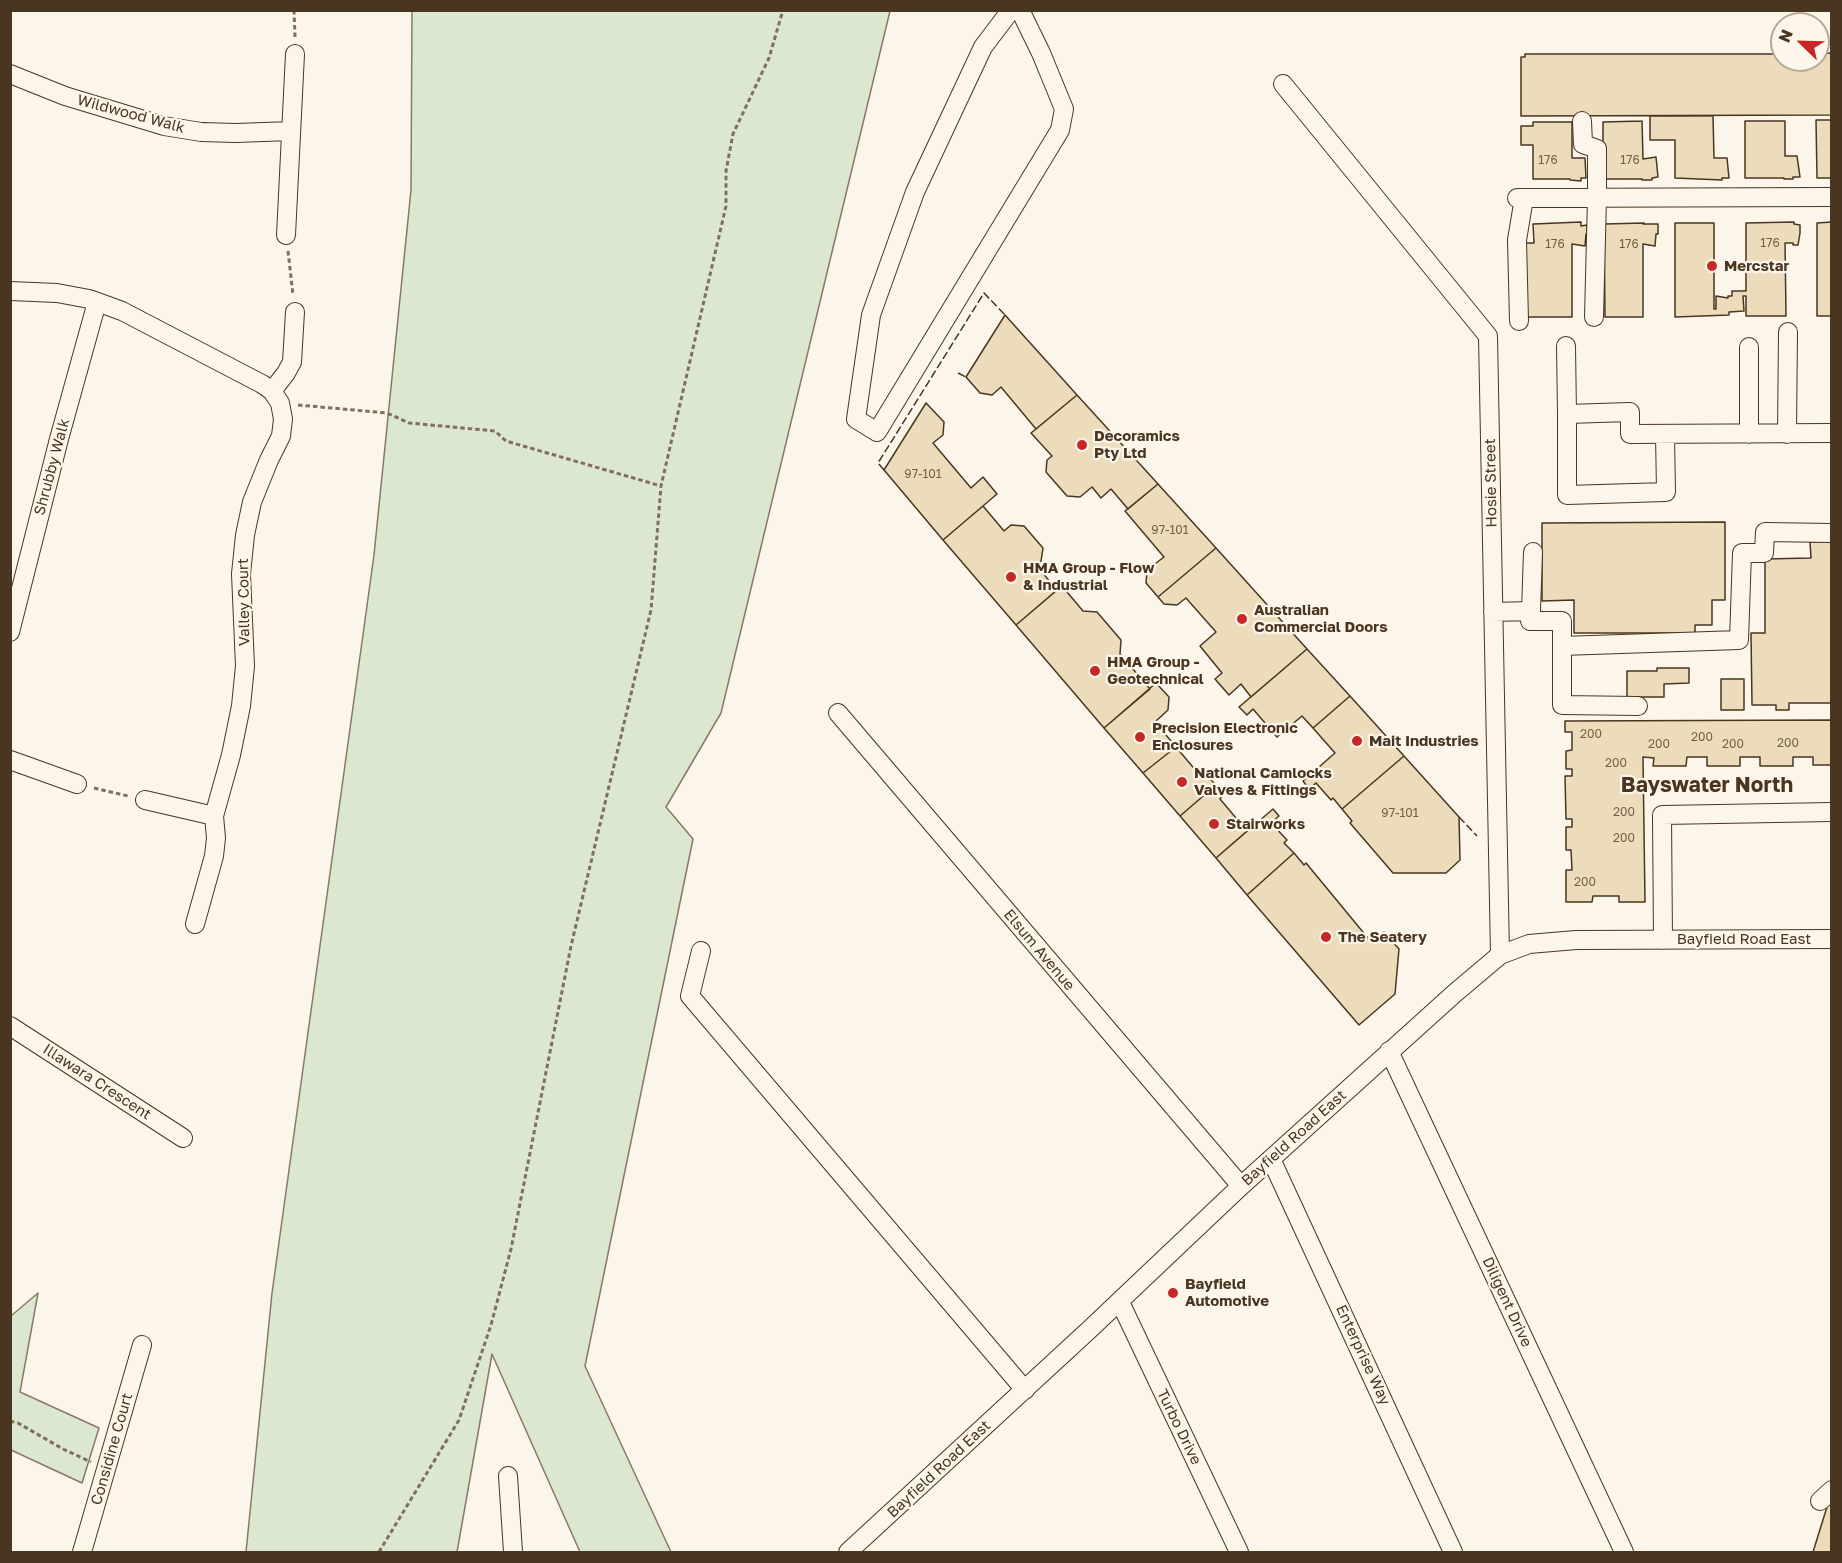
<!DOCTYPE html>
<html>
<head>
<meta charset="utf-8">
<style>
  body { margin:0 }
  #map { position:relative; width:1842px; height:1563px; overflow:hidden; background:#fbf6e9; font-family:"Golos Text",sans-serif }
  canvas { display:block }
  .frame { position:absolute; inset:0; border:12px solid #4a3520; pointer-events:none }
  .north { position:absolute; left:1770px; top:12px; width:60px; height:60px; box-sizing:border-box; background:#fbf6e9; border:2px solid #b4a999; border-radius:50%; rotate:293deg; font-size:16px; font-weight:700; line-height:24px; text-align:center; color:#4a3520 }
  .north::after { content:''; display:block; margin:auto; width:21px; height:27px; background:#c62828; clip-path:polygon(50% 0,100% 100%,50% 72%,0 100%) }
</style>
</head>
<body>
<div id="map">
<canvas width="1842" height="1563"></canvas>
<div class="frame"></div>
<div class="north">N</div>
</div>
<script>
const g = document.querySelector('canvas').getContext('2d');
g.lineJoin = 'round';
function fill(path, color) { g.fillStyle = color; g.fill(path, 'evenodd'); }
const shape = rows => new Path2D(rows.map(r => 'M' + r).join(''));
function trace(path, color, width, dash) { g.strokeStyle = color; g.lineWidth = width; g.lineCap = dash ? 'butt' : 'round'; g.setLineDash(dash || []); g.stroke(path); }
function drawText(font, color, halo, rows, align = 'center') {
  g.font = font + ' "Golos Text",sans-serif'; g.lineWidth = 4.5; g.setLineDash([]); g.textBaseline = 'middle'; g.strokeStyle = halo; g.fillStyle = color; for (const [text, x, y, turn = 0] of rows) {
    g.save(); g.translate(x, y); g.rotate((+turn || 0) * Math.PI / 180); g.textAlign = isNaN(turn) ? turn : align; if (halo) g.strokeText(text, 0, 0); g.fillText(text, 0, 0); g.restore();
  }
}
const green = shape([
  [412,11,890,11,721,713,666,807,693,839,585,1366,671,1552,580,1552,492,1354,457,1552,246,1552,272,1293,374,555,411,190,412,11],
  [38,1293,20,1392,99,1428,82,1483,11,1450,11,1316,38,1293]
]);
const building = shape([
  [1832,53,1832,115,1521,116,1521,57,1525,57,1525,54,1782,54,1782,60,1818,60,1818,54,1832,53],
  [1650,116,1713,116,1714,158,1727,158,1729,178,1722,178,1722,180,1675,178,1675,140,1650,140,1650,116],
  [1816,120,1832,120,1832,178,1817,178,1816,120],
  [1642,121,1643,159,1656,157,1658,177,1652,178,1652,180,1642,180,1642,179,1603,179,1603,122,1642,121],
  [1745,121,1785,121,1785,156,1797,156,1800,177,1793,177,1793,179,1784,179,1784,178,1745,178,1745,121],
  [1533,122,1572,122,1572,158,1585,158,1586,178,1581,178,1581,181,1570,180,1570,179,1533,179,1533,145,1521,145,1521,126,1533,126,1533,122],
  [1581,222,1581,226,1587,225,1587,233,1586,234,1585,246,1572,244,1572,317,1521,317,1521,243,1534,243,1533,224,1581,222],
  [1794,222,1794,224,1800,225,1800,233,1798,245,1793,245,1793,243,1785,243,1786,316,1746,316,1746,296,1743,296,1744,311,1729,312,1729,315,1675,317,1675,223,1714,223,1714,309,1716,309,1716,296,1728,298,1728,296,1732,296,1732,291,1746,291,1746,223,1794,222],
  [1832,222,1832,316,1817,316,1817,223,1832,222],
  [1644,223,1643,224,1658,224,1658,234,1656,234,1655,246,1643,244,1643,317,1605,317,1604,224,1644,223],
  [1005,315,1077,395,1036,429,1001,387,992,395,980,393,966,377,1005,315],
  [1077,395,1158,484,1128,509,1111,489,1101,498,1092,487,1080,497,1067,496,1046,472,1047,460,1052,456,1031,433,1077,395],
  [926,403,944,422,943,435,933,443,971,488,983,477,997,494,943,540,884,470,926,403],
  [1158,484,1216,548,1158,597,1146,583,1147,570,1164,557,1125,511,1158,484],
  [983,506,1004,531,1011,525,1024,526,1043,548,1041,561,1036,565,1057,590,1016,625,943,540,983,506],
  [1725,522,1725,600,1712,600,1712,625,1695,625,1695,633,1574,633,1574,600,1542,601,1542,523,1725,522],
  [1832,541,1832,703,1789,703,1789,710,1776,710,1776,705,1752,705,1751,633,1765,633,1765,559,1811,558,1810,542,1832,541],
  [1216,548,1307,649,1251,697,1241,684,1229,695,1215,679,1222,673,1200,646,1216,632,1186,598,1177,605,1164,604,1158,597,1216,548],
  [1062,586,1083,611,1097,612,1121,640,1120,654,1150,689,1104,728,1016,625,1062,586],
  [1307,649,1350,696,1313,728,1302,716,1277,737,1253,709,1247,715,1239,707,1307,649],
  [1657,668,1689,668,1689,683,1664,684,1664,697,1627,697,1627,671,1657,671,1657,668],
  [1721,679,1744,679,1744,710,1721,710,1721,679],
  [1156,683,1169,697,1168,710,1155,722,1176,747,1143,773,1104,728,1156,683],
  [1350,696,1404,756,1342,809,1333,798,1331,800,1316,783,1309,789,1303,781,1335,753,1313,728,1350,696],
  [1832,720,1832,765,1813,765,1813,757,1793,757,1793,766,1760,766,1760,757,1740,757,1740,766,1707,766,1707,757,1687,757,1686,766,1653,766,1654,758,1643,757,1645,902,1619,902,1619,896,1593,896,1592,902,1566,902,1566,870,1572,870,1571,850,1566,850,1566,827,1572,827,1572,819,1566,819,1565,776,1572,776,1572,769,1566,769,1566,751,1572,750,1572,732,1565,732,1565,721,1832,720],
  [1176,747,1203,779,1207,776,1216,785,1180,816,1143,773,1176,747],
  [1404,756,1459,817,1460,860,1446,873,1393,873,1350,823,1352,821,1342,809,1404,756],
  [1216,785,1224,794,1220,799,1247,831,1216,858,1180,816,1216,785],
  [1273,809,1279,816,1271,823,1287,840,1284,843,1294,853,1247,895,1216,858,1273,809],
  [1294,853,1304,865,1306,863,1372,943,1384,932,1399,949,1395,994,1359,1025,1247,895,1294,853],
  [1831,1494,1832,1552,1813,1552,1831,1494]
]);
const path = shape([
  [294,10,295,37],
  [288,251,293,295],
  [298,405,387,413,409,423,495,431,506,441,661,486],
  [94,788,128,796],
  [10,1421,18,1423,63,1449,91,1462],
  [379,1552,459,1420,491,1325,511,1249,571,946,651,610,661,486,726,206,726,171,733,134,769,58,783,10]
]);
const minor = shape([
  [1011,10,983,47,915,192,871,315,856,419,877,432,1060,130,1064,109,1041,53,1020,10],
  [10,74,65,96,164,126,201,132,236,133,291,131],
  [1283,84,1488,336,1500,955],
  [1582,121,1583,144,1597,149,1597,198,1594,317],
  [1517,198,1832,197],
  [286,235,295,54],
  [10,291,57,293,89,299,122,311,262,384,272,391,280,403,283,419,281,436,269,460,252,502,245,535,241,574,245,666,241,706,231,755,214,816,145,800],
  [1519,321,1517,240,1524,198],
  [1566,346,1567,414,1630,412,1630,434,1832,433],
  [1749,347,1749,434],
  [272,391,286,373,292,362,295,312],
  [1567,414,1567,495,1666,492,1665,434],
  [1787,434,1788,332],
  [1531,611,1533,552],
  [1493,612,1531,611,1530,621,1562,621,1562,705,1638,706],
  [10,632,59,439,97,302],
  [1562,646,1739,640,1742,553,1764,553,1765,532,1832,533],
  [838,713,1241,1186],
  [10,760,77,784],
  [195,924,214,856,216,838,214,816],
  [1663,940,1662,815,1832,812],
  [701,951,690,996,1025,1390],
  [10,1026,183,1138],
  [1389,1051,1624,1552],
  [1271,1159,1453,1552],
  [1120,1302,1239,1552],
  [508,1476,513,1552],
  [1820,1501,1832,1490],
  [82,1552,142,1345],
  [848,1552,1089,1330,1241,1186,1455,993,1500,955,1529,944,1576,940,1832,939]
]);
const fence = shape([
  [958,373,966,377],
  [884,470,878,463,984,293,1005,315],
  [1459,817,1477,836]
]);
const markers = [
  [1712,266,6,"#c62828"],
  [1082,445,6,"#c62828"],
  [1011,577,6,"#c62828"],
  [1242,619,6,"#c62828"],
  [1095,671,6,"#c62828"],
  [1140,737,6,"#c62828"],
  [1357,741,6,"#c62828"],
  [1182,782,6,"#c62828"],
  [1214,824,6,"#c62828"],
  [1326,937,6,"#c62828"],
  [1173,1293,6,"#c62828"]
];
const numberNames = [
  ["176",1548,160],
  ["176",1630,160],
  ["176",1770,243],
  ["176",1555,244],
  ["176",1629,244],
  ["97-101",923,474],
  ["97-101",1170,530],
  ["200",1591,734],
  ["200",1702,737],
  ["200",1788,743],
  ["200",1659,744],
  ["200",1733,744],
  ["200",1616,763],
  ["200",1624,812],
  ["97-101",1400,813],
  ["200",1624,838],
  ["200",1585,882]
];
const streetNames = [
  ["Wildwood Walk",131,114,15],
  ["Shrubby Walk",52,467,-75],
  ["Hosie Street",1491,483,-91],
  ["Valley Court",244,602,-91],
  ["Bayfield Road East",1744,939],
  ["Elsum Avenue",1039,950,50],
  ["Illawara Crescent",97,1082,33],
  ["Bayfield Road East",1294,1138,-42],
  ["Diligent Drive",1507,1302,65],
  ["Enterprise Way",1363,1355,65],
  ["Turbo Drive",1179,1427,64],
  ["Considine Court",112,1449,-74],
  ["Bayfield Road East",939,1469,-43]
];
const poiNames = [
  ["Mercstar",1724,266],
  ["Decoramics",1094,436],
  ["Pty Ltd",1094,453],
  ["HMA Group - Flow",1023,568],
  ["& Industrial",1023,585],
  ["Australian",1254,610],
  ["Commercial Doors",1254,627],
  ["HMA Group -",1107,662],
  ["Geotechnical",1107,679],
  ["Precision Electronic",1152,728],
  ["Enclosures",1152,745],
  ["Mait Industries",1369,741],
  ["National Camlocks",1194,773],
  ["Valves & Fittings",1194,790],
  ["Stairworks",1226,824],
  ["The Seatery",1338,937],
  ["Bayfield",1185,1284],
  ["Automotive",1185,1301]
];
const districtNames = [
  ["Bayswater North",1707,785]
];
fill(green, '#dce7d0');
trace(green, '#887966', 1.5);
fill(building, '#ecdcbc');
trace(building, '#4a3520', 1.5);
trace(minor, '#4a3520', 20);
trace(path, '#7f6f5c', 3, [4.5, 3]);
trace(minor, '#fbf6e9', 18);
trace(fence, '#4a3520', 1.5, [8, 3]);
for (const [x, y, r, color] of markers) { const dot = new Path2D(); dot.arc(x, y, r, 0, 2 * Math.PI); g.fillStyle = color; g.fill(dot); trace(dot, '#fbf6e9', 2); }
drawText('12px', '#725f47', null, numberNames);
drawText('15px', '#4a3520', '#fbf6e9', streetNames);
drawText('bold 15px', '#4a3520', '#fbf6e9', poiNames, 'left');
drawText('bold 21px', '#4a3520', '#fbf6e9', districtNames);
</script>
</body>
</html>
